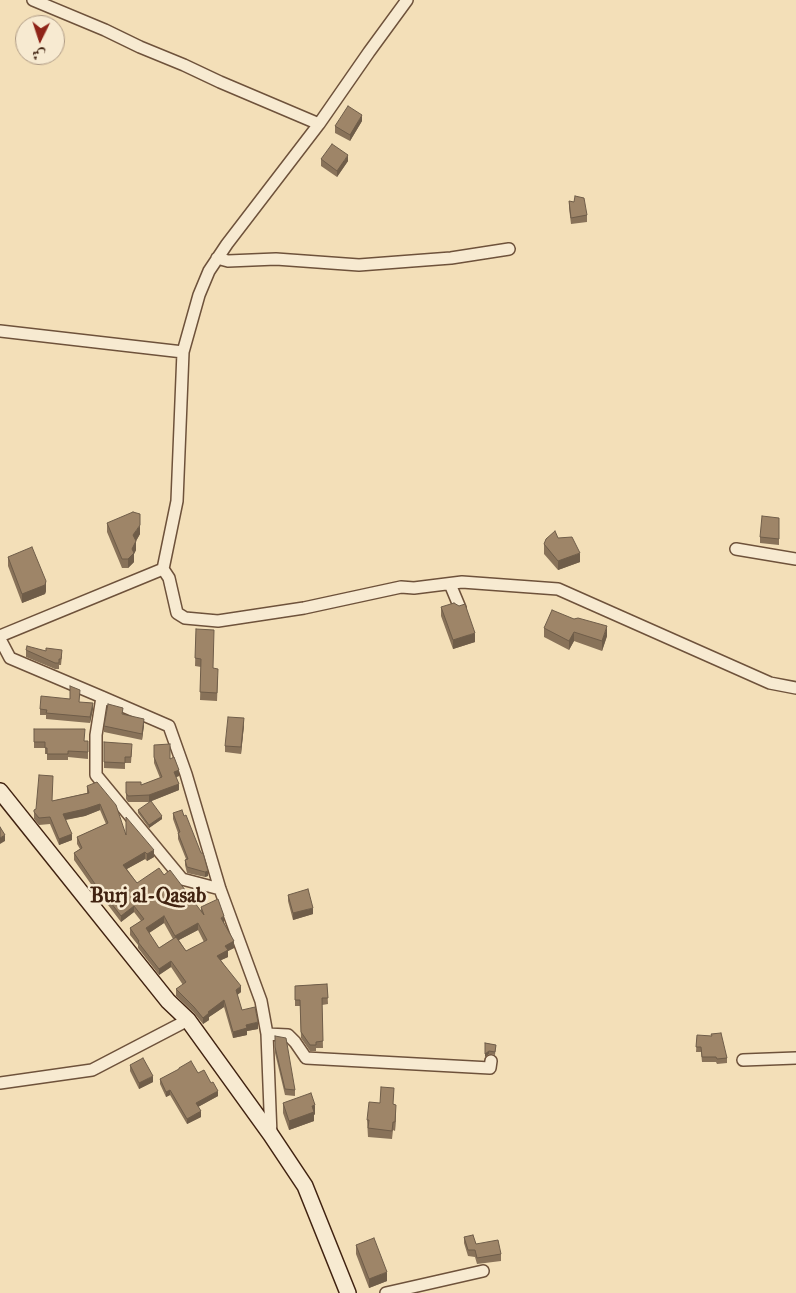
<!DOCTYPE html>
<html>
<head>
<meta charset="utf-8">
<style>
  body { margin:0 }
  #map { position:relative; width:796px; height:1293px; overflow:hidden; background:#f3dfb8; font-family:"IM FELL Great Primer",Amiri,serif }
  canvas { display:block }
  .north { position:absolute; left:15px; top:15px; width:50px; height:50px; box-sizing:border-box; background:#f7ead1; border:1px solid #ae9a84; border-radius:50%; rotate:184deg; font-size:14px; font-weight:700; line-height:20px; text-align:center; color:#412311 }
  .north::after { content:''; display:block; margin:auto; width:18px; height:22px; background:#8f2418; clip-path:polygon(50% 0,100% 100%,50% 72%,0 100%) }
</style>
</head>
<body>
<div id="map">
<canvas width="796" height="1293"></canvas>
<div class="north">ش</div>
</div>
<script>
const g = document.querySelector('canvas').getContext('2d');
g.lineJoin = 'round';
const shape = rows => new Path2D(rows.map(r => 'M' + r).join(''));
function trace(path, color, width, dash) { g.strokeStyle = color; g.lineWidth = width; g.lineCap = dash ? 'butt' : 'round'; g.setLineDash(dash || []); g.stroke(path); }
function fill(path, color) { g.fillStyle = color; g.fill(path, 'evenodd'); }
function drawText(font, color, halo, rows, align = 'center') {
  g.font = font + ' "IM FELL Great Primer",serif'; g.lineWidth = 5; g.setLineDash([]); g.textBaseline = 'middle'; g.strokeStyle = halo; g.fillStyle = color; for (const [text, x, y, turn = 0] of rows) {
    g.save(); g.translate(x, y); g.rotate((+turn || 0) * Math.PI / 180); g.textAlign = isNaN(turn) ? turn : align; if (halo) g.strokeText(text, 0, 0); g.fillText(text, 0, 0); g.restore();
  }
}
const street = shape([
  [33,0,105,30,140,47,184,65,220,82,319,124],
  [217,258,228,261,276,259,359,265,451,258,509,249],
  [0,331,183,352],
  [736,549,796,559],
  [163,569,169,578,177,613,185,618,218,621,304,608,401,587,414,588,462,582,558,589,770,683,796,688],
  [450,584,460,608],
  [0,636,163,569,177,501,183,352,199,295,209,271,227,244,319,124,369,52,407,0],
  [0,639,10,658,102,697,169,726,186,774,220,889,261,1001,267,1034,271,1135],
  [102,697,96,735,96,775,182,879,220,889],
  [267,1034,288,1035,295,1042,306,1058,490,1068,491,1061],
  [743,1060,796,1058],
  [0,1083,92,1070,188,1020],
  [386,1293,483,1271]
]);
const secondary = shape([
  [0,791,168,1001,188,1020,271,1135,305,1186,348,1293]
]);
const wall = shape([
  [362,121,350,141,335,133,335,126],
  [321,159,348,161,337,177,321,166],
  [569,201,587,215,587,222,571,224,569,208],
  [779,518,779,545,760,543,760,537],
  [107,523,140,534,136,541,136,550,134,554,134,562,128,568,122,568,107,532],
  [558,538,580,562,558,570,544,554,544,544],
  [8,557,46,591,45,594,22,603,8,566],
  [441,607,475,642,453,649,441,616],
  [544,628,607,636,602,651,574,641,569,650,544,637],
  [196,629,213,668,218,677,217,701,200,700,201,667,195,666],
  [26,650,62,656,61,665,59,665,59,669,55,669,26,657],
  [79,702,93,709,90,723,46,719,46,715,40,715,40,709],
  [123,715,144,725,142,740,104,732,104,726],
  [244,725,241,754,225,752,225,746],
  [34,729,84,741,88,741,88,759,68,757,68,760,47,760,47,754,45,754,45,748,34,748],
  [104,742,132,749,131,763,125,763,125,769,104,768],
  [154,745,170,759,179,776,176,777,179,790,149,802,128,802,126,799,126,782,141,785,160,778,154,763],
  [87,786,126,835,154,857,147,861,145,859,127,869,137,883,164,875,201,911,201,907,224,922,234,948,228,951,228,957,221,960,241,992,237,995,242,1010,258,1029,247,1031,247,1035,233,1038,224,1007,209,1017,209,1020,203,1024,194,1013,176,996,176,989,183,985,171,967,159,975,138,948,138,945,130,935,130,928,141,921,134,912,121,922,105,901,102,904,93,892,93,887,74,860,74,853,80,849,77,844,77,837,106,824,100,810,85,816,66,820,72,840,59,845,50,824,39,825,34,819,34,810,52,801,87,793],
  [164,923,173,939,159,948,149,933],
  [198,930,204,942,186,951,179,940],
  [138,810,162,819,149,828,138,813],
  [173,813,208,876,205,877,187,873,185,865,185,860,186,859,178,839,178,833,173,819],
  [288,895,313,914,293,920,288,901],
  [327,984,328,1004,322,1005,323,1048,316,1048,316,1051,310,1051,301,1038,300,1006,295,1006,295,986],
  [697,1035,727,1058,727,1063,717,1064,716,1062,702,1062,701,1052,696,1052],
  [275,1036,295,1090,295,1096,285,1095,275,1053],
  [485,1043,496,1045,495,1055,489,1054,485,1057],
  [130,1065,153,1082,139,1089,130,1071],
  [179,1068,198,1073,218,1096,198,1107,201,1117,187,1124,170,1095,166,1097,160,1084,160,1079,179,1070],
  [283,1103,315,1114,314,1115,314,1121,289,1130,283,1113],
  [394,1104,396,1113,395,1131,393,1130,392,1139,368,1137,367,1120],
  [464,1237,476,1244,501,1254,501,1261,477,1264,475,1257,468,1256,464,1243],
  [356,1245,387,1281,369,1288,356,1254]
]);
const shadedWall = shape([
  [362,115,362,121,350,141,350,135],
  [348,155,348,161,337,177,337,171],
  [140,525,140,534,136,541,136,550,134,554,134,562,128,568,128,559,133,535],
  [580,553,580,562,558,570,558,561],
  [46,581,46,591,45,594,22,603,22,594],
  [607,626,607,636,602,651,602,641],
  [574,632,574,641,569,650,569,641],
  [475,633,475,642,453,649,453,640],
  [93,703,93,709,90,723,90,717],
  [244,718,244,725,241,754,241,747],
  [144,719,144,725,142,740,142,734],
  [179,770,179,776,174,778,174,772],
  [179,784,179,790,149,802,149,795],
  [100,804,100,810,85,816,63,820,63,814],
  [162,816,162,819,149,828,149,825],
  [72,834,72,840,59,845,59,839],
  [5,835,5,841,0,844,0,838],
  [154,850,154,857,147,861,147,854],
  [145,852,145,859,123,871,123,865],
  [208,871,208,876,205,877,205,872],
  [105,895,105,901,102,904,102,897],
  [134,906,134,912,121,922,121,916],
  [313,908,313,914,293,920,293,913],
  [164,916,164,923,146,935,146,928],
  [224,916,224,922,221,924,221,918],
  [198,923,198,930,175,942,175,936],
  [234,941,234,948,228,951,228,957,217,962,217,956,225,946],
  [171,961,171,967,159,975,159,969],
  [241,986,241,992,236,996,236,990],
  [224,1000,224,1007,209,1017,209,1020,203,1024,203,1018,208,1012],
  [258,1022,258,1029,247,1031,247,1035,233,1038,233,1032,246,1025],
  [489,1051,489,1054,485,1057,485,1054],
  [153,1076,153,1082,139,1089,139,1083],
  [170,1090,170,1095,166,1097,166,1092],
  [218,1091,218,1096,196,1108,196,1103],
  [315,1105,315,1114,314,1115,314,1121,289,1130,289,1121,312,1106],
  [396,1105,396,1113,395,1131,395,1122],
  [201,1111,201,1117,187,1124,187,1119],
  [387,1272,387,1281,369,1288,369,1279]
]);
const building = shape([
  [348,106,362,115,350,135,335,126,348,106],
  [332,144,348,155,337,171,321,159,332,144],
  [575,196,584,198,587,215,571,218,569,201,574,202,575,196],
  [133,512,140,514,140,525,133,535,136,541,132,549,134,553,128,559,122,559,107,523,133,512],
  [762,516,779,518,779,539,760,537,762,516],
  [555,531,558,538,572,537,580,553,558,561,544,544,546,539,555,531],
  [32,547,46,581,45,585,22,594,8,557,32,547],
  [454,603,459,606,465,604,475,633,453,640,441,607,454,603],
  [552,610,574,619,578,618,607,626,602,641,574,632,569,641,544,628,552,610],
  [196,629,214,630,213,668,218,669,217,693,200,692,201,659,195,658,196,629],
  [27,646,46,651,46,648,62,650,61,659,59,659,59,663,55,663,26,650,27,646],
  [70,686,80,690,79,702,93,703,90,717,46,713,47,710,40,709,41,696,70,699,70,686],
  [108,704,123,708,122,714,144,719,142,734,104,726,108,704],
  [228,717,244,718,241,747,225,746,228,717],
  [34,729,85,729,84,741,88,741,88,752,68,751,68,754,47,754,47,748,45,748,45,742,34,742,34,729],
  [104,742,132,744,131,757,125,757,125,763,104,762,104,742],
  [170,744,170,759,174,757,179,770,174,772,179,784,149,795,128,796,126,793,126,782,141,782,141,785,162,777,154,757,154,745,170,744],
  [39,775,53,776,52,801,89,793,87,786,97,782,116,805,126,835,126,817,154,850,147,854,145,852,123,865,137,883,159,868,164,875,170,870,204,915,201,907,218,899,224,916,221,918,234,941,225,946,228,950,217,956,241,986,236,990,242,1010,255,1007,258,1022,246,1025,247,1028,233,1032,224,1000,208,1012,209,1013,203,1018,194,1007,176,989,186,982,171,961,159,969,138,942,139,941,130,928,144,919,134,906,121,916,105,895,102,897,93,886,95,884,74,853,82,848,77,837,108,823,100,804,85,809,63,814,72,834,59,839,50,817,39,818,34,812,34,810,36,809,39,775],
  [164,916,175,936,198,923,207,940,186,951,176,937,159,948,146,928,164,916],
  [151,801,162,816,149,825,138,810,151,801],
  [182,810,184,816,186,815,201,853,203,853,208,871,205,872,187,867,185,860,188,859,178,833,180,832,173,813,182,810],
  [0,827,5,835,0,838,0,827],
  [308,889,313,908,293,913,288,895,308,889],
  [327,984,328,998,322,998,323,1041,316,1042,316,1045,310,1045,301,1032,300,1000,295,1000,295,986,327,984],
  [721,1033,727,1058,717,1059,716,1057,702,1057,701,1047,696,1047,697,1035,712,1036,711,1034,721,1033],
  [275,1036,286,1038,295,1090,285,1089,275,1047,275,1036],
  [485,1043,496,1045,495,1052,489,1051,485,1054,485,1043],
  [143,1058,153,1076,139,1083,130,1065,143,1058],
  [191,1061,198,1073,204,1070,211,1083,213,1082,218,1091,196,1103,201,1111,187,1119,170,1090,166,1092,160,1079,179,1069,179,1068,191,1061],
  [381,1087,394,1088,393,1104,396,1105,395,1122,393,1122,392,1131,368,1128,369,1120,367,1120,369,1102,380,1103,381,1087],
  [311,1093,315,1105,312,1106,314,1112,289,1121,283,1103,311,1093],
  [473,1235,476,1244,498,1240,501,1254,477,1258,475,1250,468,1250,464,1237,473,1235],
  [374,1238,387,1272,369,1279,356,1245,374,1238]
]);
const quarterNames = [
  ["Burj al-Qasab",148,897]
];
trace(street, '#6e523b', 14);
trace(secondary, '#412311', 18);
trace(street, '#f7ead1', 11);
trace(secondary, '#f7ead1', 15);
fill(wall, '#887259');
fill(shadedWall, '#6f5d49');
fill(building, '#9e8568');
trace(building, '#6f5d49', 1);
drawText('bold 21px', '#412311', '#f7ead1', quarterNames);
</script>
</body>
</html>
